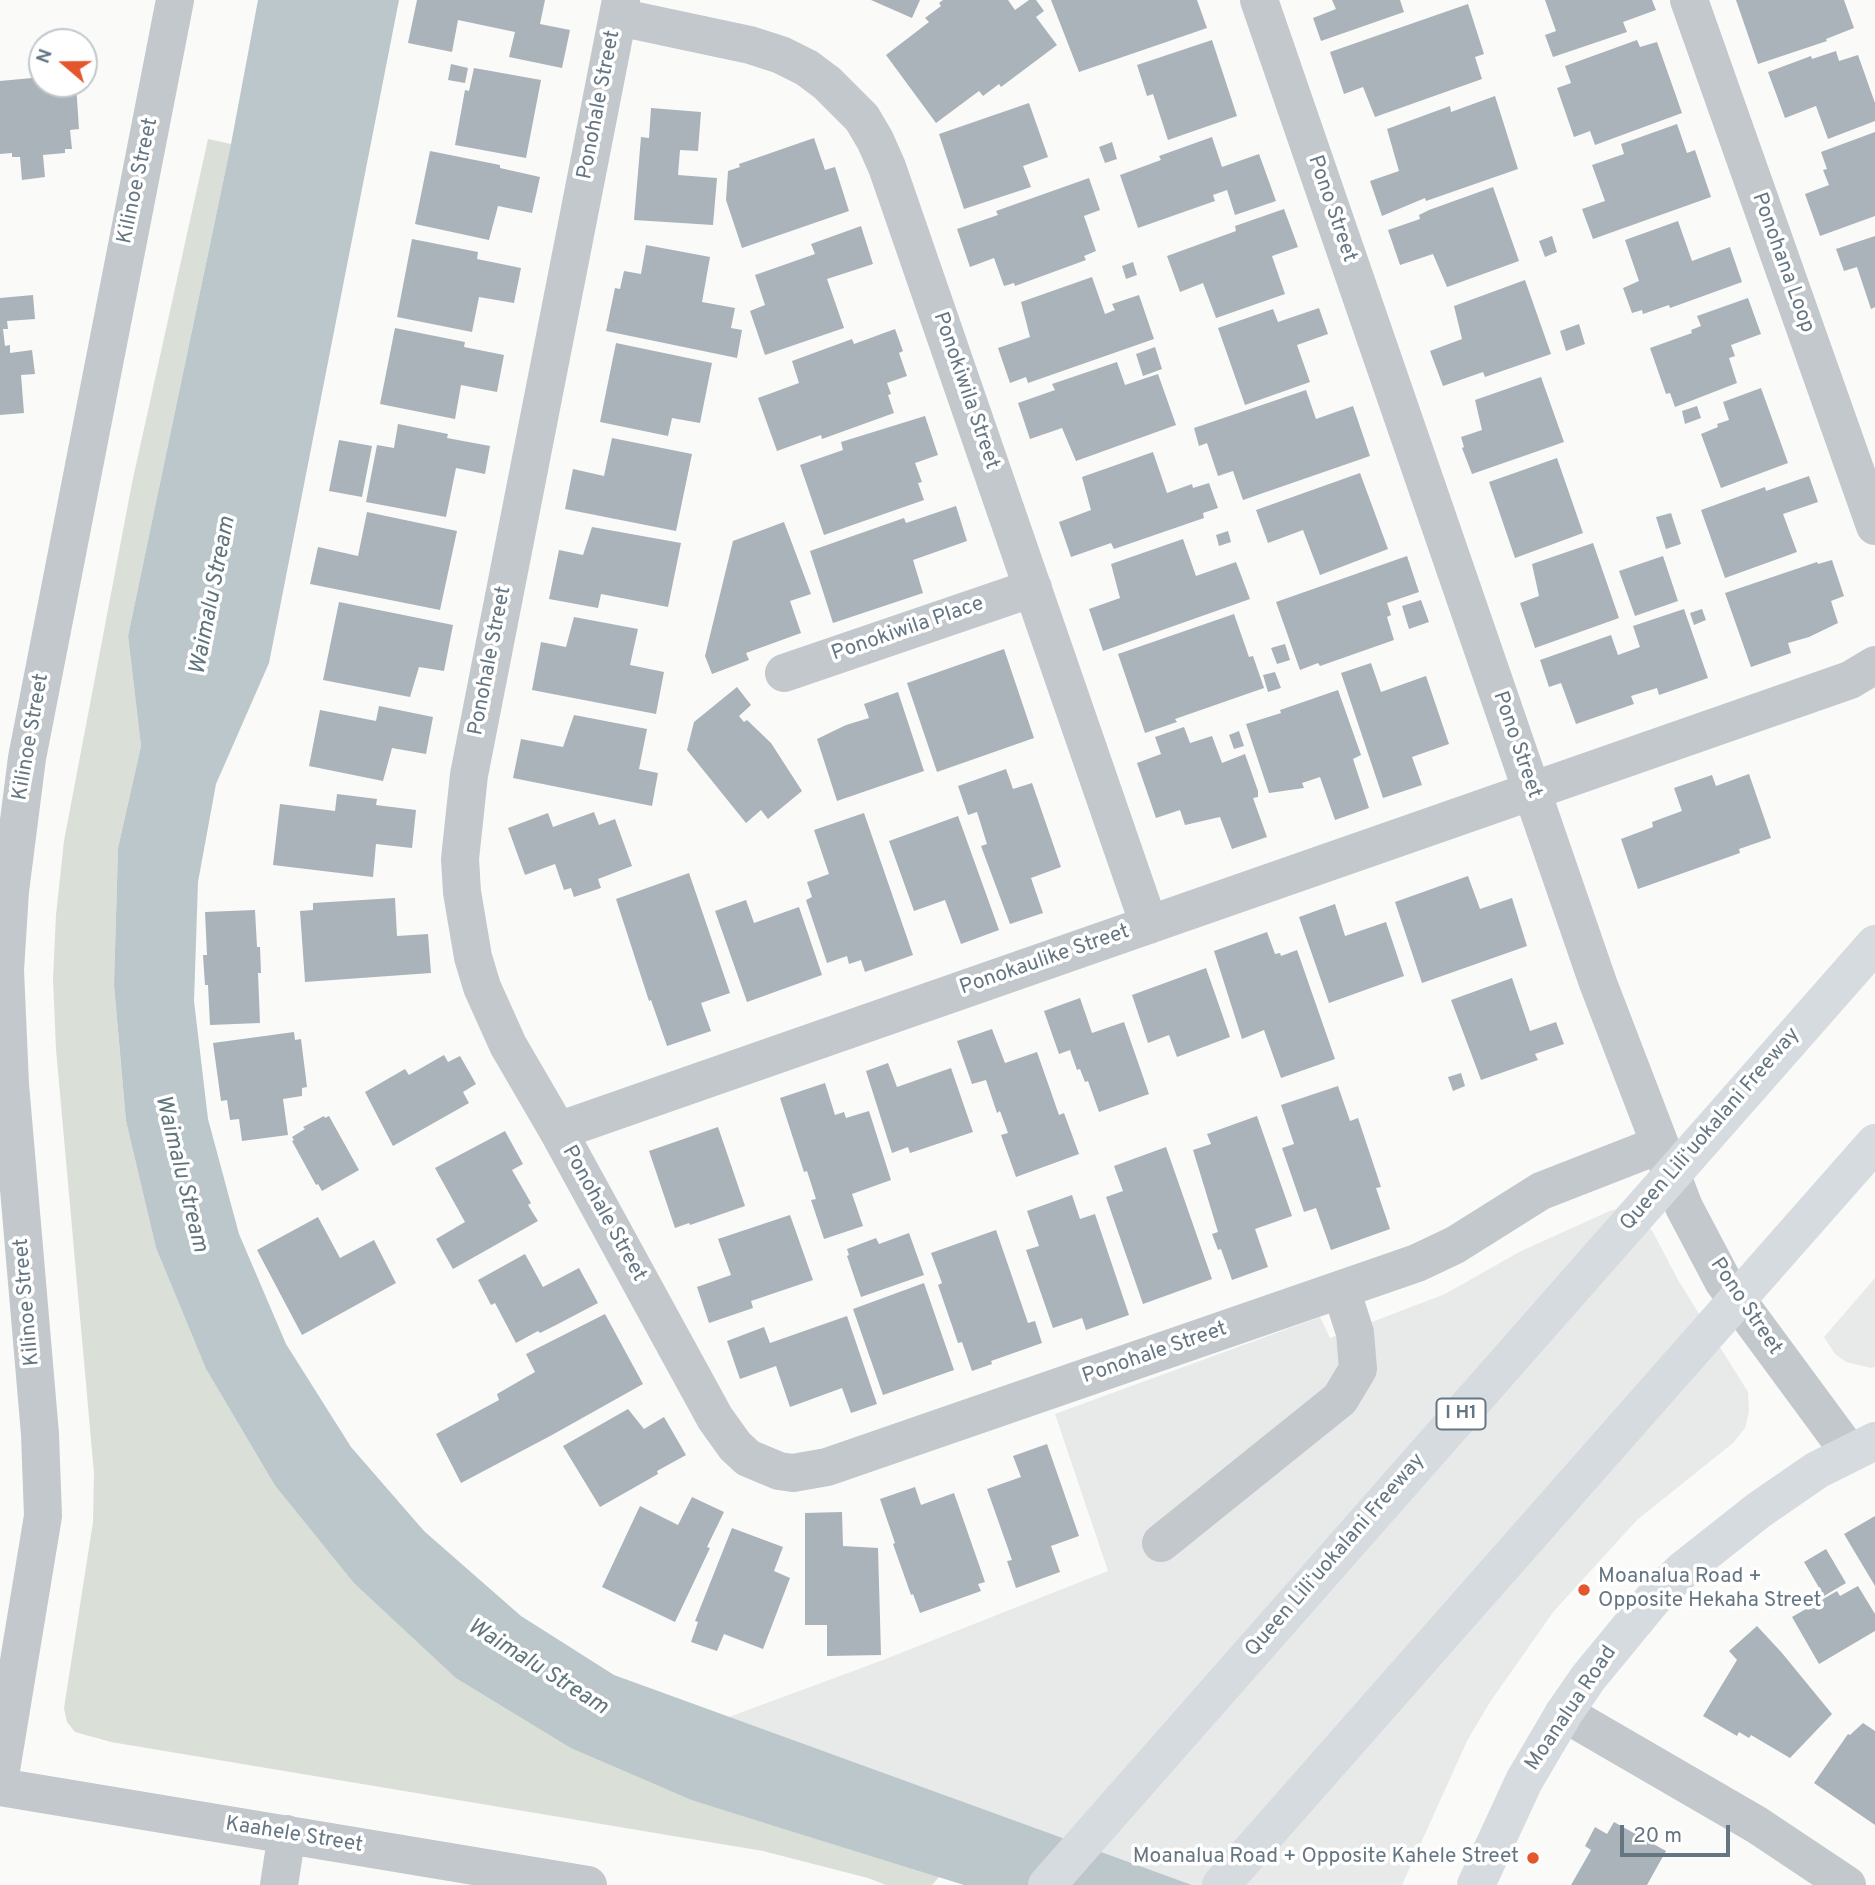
<!DOCTYPE html>
<html>
<head>
<meta charset="utf-8">
<style>
  body { margin:0 }
  #map { position:relative; width:1875px; height:1885px; overflow:hidden; background:#fafaf8; font-family:Overpass,sans-serif }
  canvas { display:block }
  .north { position:absolute; left:28px; top:28px; width:70px; height:70px; box-sizing:border-box; background:#fff; border:2px solid #c1c8cd; border-radius:50%; rotate:290deg; font-size:19px; font-weight:700; line-height:28px; text-align:center; color:#657683 }
  .north::after { content:''; display:block; margin:auto; width:24px; height:32px; background:#e4572e; clip-path:polygon(50% 0,100% 100%,50% 72%,0 100%) }
  .scale { position:absolute; left:1620px; top:1825px; width:110px; height:32px; box-sizing:border-box; border:4px solid #657683; border-top:0; padding-left:9px; font-size:21px; line-height:24px; white-space:nowrap; color:#657683; -webkit-text-stroke:5px #fff; paint-order:stroke }
</style>
</head>
<body>
<div id="map">
<canvas width="1875" height="1885"></canvas>
<div class="north">N</div>
<div class="scale">20 m</div>
</div>
<script>
const g = document.querySelector('canvas').getContext('2d');
g.lineJoin = 'round';
function fill(path, color) { g.fillStyle = color; g.fill(path, 'evenodd'); }
const shape = rows => new Path2D(rows.map(r => 'M' + r).join(''));
function trace(path, color, width, dash) { g.strokeStyle = color; g.lineWidth = width; g.lineCap = dash ? 'butt' : 'round'; g.setLineDash(dash || []); g.stroke(path); }
function drawText(font, color, halo, rows, align = 'center') {
  g.font = font + ' Overpass,sans-serif'; g.lineWidth = 7; g.setLineDash([]); g.textBaseline = 'middle'; g.strokeStyle = halo; g.fillStyle = color; for (const [text, x, y, turn = 0] of rows) {
    g.save(); g.translate(x, y); g.rotate((+turn || 0) * Math.PI / 180); g.textAlign = isNaN(turn) ? turn : align; if (halo) g.strokeText(text, 0, 0); g.fillText(text, 0, 0); g.restore();
  }
}
const built = shape([
  [1633,1208,1653,1232,1678,1280,1748,1392,1749,1411,1745,1428,1733,1443,1637,1520,1554,1611,1490,1702,1467,1741,1402,1885,1192,1885,729,1717,883,1660,1108,1571,1055,1414,1320,1317,1330,1338,1445,1294,1521,1251,1612,1210],
  [1875,1278,1875,1367,1871,1368,1846,1362,1835,1354,1824,1337]
]);
const green = shape([
  [208,139,231,144,128,636,141,746,118,848,114,985,126,1121,156,1248,206,1369,274,1484,694,1801,940,1876,932,1885,886,1885,868,1878,763,1851,111,1742,75,1732,67,1722,64,1708,93,1522,94,1473,56,1049,53,979,56,915,64,841,132,483]
]);
const water = shape([
  [258,0,399,0,269,663,216,784,198,882,194,1001,208,1119,239,1234,286,1344,351,1447,424,1531,521,1616,614,1675,1192,1885,964,1885,694,1801,571,1748,456,1678,354,1583,274,1484,206,1369,156,1248,126,1121,114,985,118,848,141,746,128,636,231,144]
]);
const building = shape([
  [417,0,545,0,540,24,570,30,562,68,509,57,515,32,458,20,452,52,408,43],
  [871,0,920,0,912,18],
  [943,0,1008,0,1015,10,1029,0,1036,0,1044,11,1036,17,1057,45,1001,87,999,84,983,96,979,91,936,123,886,55,929,22,925,18,941,6,939,3],
  [1051,0,1197,0,1207,28,1079,72],
  [1332,0,1400,0,1404,12,1321,41,1313,18,1336,9],
  [1545,0,1652,0,1656,10,1623,22,1627,32,1553,57,1545,35,1556,31],
  [1736,0,1844,0,1854,28,1826,39,1827,41,1758,64],
  [1468,4,1484,54,1475,57,1482,79,1375,117,1363,87,1344,94,1330,52],
  [1212,40,1237,116,1168,140,1153,94,1147,96,1137,65],
  [1637,40,1640,47,1657,42,1682,113,1595,145,1590,131,1574,137,1557,88,1571,83,1565,66],
  [1836,51,1839,61,1858,55,1875,103,1875,121,1828,139,1816,106,1785,118,1768,72,1811,56,1812,59],
  [451,64,468,68,465,83,448,80],
  [474,68,541,80,526,158,455,145,465,90,469,91],
  [39,72,39,77,42,77,42,84,76,84,79,129,70,130,72,149,65,149,65,153,43,155,45,177,22,180,20,157,12,157,12,153,0,154,0,81,32,78,31,73],
  [1495,96,1518,169,1426,201,1425,198,1382,216,1370,181,1399,171,1387,129,1450,106,1451,112],
  [1029,103,1048,157,1023,166,1031,187,964,209,939,134],
  [651,108,701,112,698,151,680,150,678,175,717,178,713,225,634,220,641,137,649,138],
  [1677,124,1687,153,1695,150,1711,197,1593,239,1582,209,1605,201,1592,165,1624,154,1621,144],
  [1875,132,1875,216,1820,236,1805,194,1829,185,1823,170,1827,169,1821,152],
  [1212,137,1222,167,1259,154,1276,201,1235,215,1227,190,1213,195,1215,201,1138,228,1120,175,1161,160,1159,156],
  [814,138,825,170,835,167,849,211,742,248,726,200,728,171,740,167,739,164],
  [1112,142,1117,159,1105,163,1099,147],
  [430,151,500,165,500,168,540,177,532,213,498,206,489,240,415,224],
  [1089,178,1100,210,1084,216,1096,251,1084,256,1086,260,1015,286,1014,283,1004,286,994,258,970,267,957,229,998,215,996,211],
  [1493,187,1519,261,1447,287,1433,254,1400,265,1388,230,1420,219,1419,215,1429,210],
  [1284,209,1298,247,1272,256,1285,294,1216,318,1203,283,1180,292,1167,256,1236,231,1235,226],
  [1678,221,1692,261,1730,247,1742,282,1670,308,1669,305,1643,314,1642,310,1632,313,1623,288,1639,281,1625,240],
  [861,226,873,264,827,279,844,328,765,355,750,311,765,305,755,275,815,254,811,244],
  [1552,236,1557,252,1545,257,1539,241],
  [1875,236,1875,307,1871,309,1857,267,1844,271,1836,249],
  [412,239,478,252,477,259,521,268,514,303,479,297,472,332,397,317],
  [646,245,710,257,702,302,735,308,731,328,742,330,737,358,606,331,615,288,620,289,624,271,641,274],
  [1133,262,1137,275,1126,279,1122,266],
  [1092,277,1105,314,1115,310,1112,304,1139,295,1154,339,1028,383,1026,377,1010,383,998,348,1030,337,1021,302],
  [1525,280,1551,354,1485,377,1483,372,1443,386,1430,351,1462,339,1454,306],
  [33,295,35,319,7,321,8,329,3,329,5,346,10,345,10,353,32,350,35,374,21,375,24,413,0,415,0,298],
  [1748,298,1761,334,1731,345,1735,356,1729,358,1737,383,1675,407,1670,393,1666,394,1650,348,1692,333,1691,330,1701,326,1697,316],
  [1319,308,1328,334,1297,345,1310,382,1245,405,1218,328,1273,309,1278,322],
  [1579,324,1585,344,1566,351,1560,331],
  [395,328,465,342,464,347,504,355,497,392,461,385,455,419,380,404],
  [895,329,903,351,899,353,907,376,887,383,891,394,888,395,894,413,822,439,821,435,777,451,758,398,799,383,792,361,852,339,854,344],
  [616,343,712,363,700,423,672,418,668,436,600,422],
  [1155,347,1162,369,1143,376,1136,354],
  [1117,362,1125,385,1158,374,1176,425,1076,461,1062,428,1030,439,1018,403,1055,390,1052,384],
  [1541,377,1564,442,1472,474,1462,448,1464,447,1461,437,1482,430,1475,400],
  [1761,388,1788,463,1721,488,1701,434,1718,427,1717,424,1729,420,1723,402],
  [1306,390,1316,419,1353,406,1370,456,1243,500,1233,471,1218,476,1207,443,1199,446,1194,428],
  [1697,406,1701,418,1685,424,1682,411],
  [925,416,938,455,915,463,922,482,918,483,924,500,824,535,800,465,843,450,841,442],
  [398,424,448,434,447,438,490,446,485,474,456,468,446,517,366,502,377,445,394,448],
  [612,438,692,454,676,531,565,509,573,469,604,476],
  [339,440,372,446,362,497,329,491],
  [1153,452,1167,493,1192,484,1193,488,1209,483,1218,508,1203,513,1204,518,1114,549,1111,543,1071,557,1059,522,1091,510,1082,477],
  [1557,458,1583,533,1515,558,1489,482],
  [1360,473,1388,549,1320,575,1303,530,1268,543,1256,510],
  [1809,476,1818,502,1783,514,1797,552,1725,578,1701,510,1765,487,1766,491],
  [956,506,967,541,913,560,923,593,833,623,810,551,904,518,906,523],
  [367,512,457,531,440,610,310,584,318,547,358,556],
  [1671,513,1681,544,1666,549,1656,517],
  [784,522,811,594,790,601,801,633,746,653,749,660,712,674,705,656,733,541],
  [592,527,681,543,668,607,601,594,598,608,549,599,559,550,583,555],
  [1228,531,1231,542,1219,546,1216,535],
  [1183,539,1196,576,1236,562,1250,599,1103,651,1089,609,1120,598,1111,564],
  [1593,543,1619,618,1535,648,1520,603,1539,596,1532,564],
  [1407,556,1419,592,1387,603,1391,615,1387,617,1394,640,1320,666,1318,663,1300,670,1276,602],
  [1663,556,1678,601,1635,616,1619,571],
  [1832,560,1844,596,1831,601,1838,623,1809,637,1788,643,1791,653,1751,667,1725,593,1817,562,1818,564],
  [1421,600,1429,622,1409,629,1402,606],
  [339,602,453,625,444,671,419,667,410,697,323,680],
  [1684,609,1708,678,1659,695,1657,688,1631,696,1634,704,1576,724,1561,683,1549,687,1540,660,1611,635,1618,655,1640,647,1633,626],
  [1702,609,1706,620,1694,625,1690,613],
  [1234,614,1249,657,1253,656,1264,688,1175,719,1177,722,1145,733,1118,654],
  [574,617,638,629,630,665,664,672,656,714,532,690,541,642,566,647],
  [1285,644,1290,660,1277,664,1271,648],
  [1004,649,1034,738,937,772,907,683],
  [1371,663,1381,692,1426,676,1449,744,1412,757,1422,785,1383,798,1341,673],
  [1275,672,1281,688,1268,692,1263,675],
  [737,687,751,705,739,716,744,722,747,720,771,743,802,791,768,819,761,810,746,823,687,750,694,722],
  [1338,690,1361,755,1353,759,1369,808,1335,820,1320,777,1302,783,1304,788,1269,793,1246,724,1281,713,1280,710],
  [898,692,924,771,837,801,817,739,846,725,869,718,864,704],
  [379,706,433,717,426,754,392,748,383,781,309,766,320,710,376,721],
  [574,715,647,729,639,769,658,773,652,806,513,778,521,739,563,747],
  [1184,727,1190,743,1212,736,1222,763,1245,754,1258,791,1258,797,1253,798,1267,837,1232,849,1220,817,1185,825,1180,810,1156,818,1137,763,1161,754,1155,737],
  [1239,731,1244,746,1234,749,1229,735],
  [1006,769,1013,789,1032,783,1061,867,1031,878,1043,913,1010,924,981,846,987,844,977,812,968,815,958,786],
  [1749,774,1771,838,1739,849,1740,853,1638,889,1621,839,1653,827,1652,822,1682,811,1674,788,1712,775,1716,786],
  [337,794,377,799,376,805,416,810,412,848,376,844,373,877,273,865,280,804,335,811],
  [594,812,599,825,615,819,632,866,598,879,601,888,574,897,571,888,564,890,555,864,525,875,508,828,548,813,553,827],
  [864,813,913,955,865,972,861,960,849,964,847,956,827,963,806,900,812,897,807,882,829,874,814,830],
  [958,816,999,930,961,944,945,900,914,911,889,841],
  [689,873,730,993,701,1003,711,1031,667,1046,651,1000,649,1001,616,899],
  [1468,876,1480,909,1512,898,1527,946,1422,983,1395,902],
  [395,898,397,936,428,934,431,973,305,982,300,911,313,910,313,903],
  [746,900,754,923,799,907,822,975,747,1002,715,911],
  [1335,904,1345,936,1386,922,1404,976,1329,1003,1299,917],
  [255,910,257,947,260,947,261,973,258,973,260,1023,210,1025,208,985,205,985,203,955,207,955,205,912],
  [1267,932,1275,954,1280,953,1281,956,1297,950,1335,1059,1281,1078,1264,1030,1242,1039,1214,951],
  [1206,968,1230,1037,1177,1057,1169,1035,1148,1043,1132,995],
  [1512,978,1530,1031,1556,1022,1564,1044,1535,1054,1538,1060,1481,1080,1451,1000],
  [1080,998,1092,1033,1124,1022,1149,1094,1099,1112,1088,1081,1085,1082,1080,1069,1077,1070,1070,1050,1059,1054,1044,1011],
  [992,1029,1005,1063,1037,1052,1059,1115,1064,1113,1079,1154,1016,1177,1001,1135,1008,1133,1000,1111,997,1113,986,1080,972,1084,957,1041],
  [294,1032,295,1040,301,1039,307,1087,302,1088,302,1096,283,1099,288,1135,242,1141,239,1119,230,1120,227,1100,221,1101,213,1043],
  [444,1055,448,1062,460,1056,476,1084,463,1092,469,1103,393,1146,365,1092,405,1069,409,1075],
  [888,1063,897,1087,951,1068,973,1132,910,1153,908,1147,892,1153,866,1071],
  [1461,1073,1465,1086,1453,1091,1448,1077],
  [825,1083,835,1115,844,1112,846,1118,869,1111,891,1180,852,1194,863,1226,824,1239,811,1200,816,1199,807,1171,804,1172,780,1098],
  [1338,1086,1350,1121,1358,1118,1381,1187,1376,1188,1390,1229,1331,1250,1316,1208,1304,1212,1282,1148,1294,1144,1281,1105],
  [324,1116,325,1118,329,1116,359,1170,322,1191,318,1184,316,1185,292,1141,294,1140,292,1137,305,1129,303,1127],
  [1257,1116,1292,1216,1255,1229,1268,1267,1232,1280,1221,1249,1218,1250,1212,1234,1218,1232,1193,1150,1211,1144,1207,1134],
  [718,1127,745,1206,690,1225,689,1223,675,1228,649,1151],
  [505,1131,523,1164,512,1170,531,1203,528,1205,538,1221,453,1269,436,1239,465,1222,435,1168],
  [1166,1147,1212,1279,1143,1304,1106,1197,1123,1191,1114,1166],
  [1072,1195,1080,1219,1095,1214,1129,1315,1086,1330,1082,1318,1053,1328,1026,1250,1039,1246,1027,1211],
  [790,1215,813,1280,751,1301,753,1308,709,1323,697,1287,731,1275,718,1239],
  [318,1217,340,1258,374,1240,396,1283,302,1335,257,1250],
  [996,1230,1028,1323,1035,1321,1042,1343,991,1361,992,1364,972,1371,962,1342,958,1343,938,1285,942,1283,931,1253],
  [909,1233,924,1275,861,1297,847,1256,849,1255,847,1249,876,1238,879,1244],
  [525,1254,543,1287,579,1268,598,1303,558,1324,540,1333,538,1331,516,1343,495,1303,491,1305,478,1280],
  [924,1283,954,1370,883,1395,853,1309],
  [605,1314,643,1384,552,1435,461,1483,436,1434,499,1400,497,1394,535,1372,526,1354],
  [847,1316,877,1404,851,1413,842,1388,790,1407,776,1366,740,1379,727,1341,764,1327,770,1343],
  [628,1409,644,1429,664,1417,686,1455,657,1471,658,1474,600,1507,563,1446],
  [1047,1444,1079,1536,1051,1546,1060,1572,1016,1588,1007,1561,1012,1560,987,1489,1021,1477,1013,1456],
  [915,1487,921,1505,954,1493,985,1582,978,1584,981,1591,920,1613,913,1594,911,1595,893,1544,895,1543,880,1499],
  [692,1497,724,1512,707,1547,710,1548,675,1622,602,1587,640,1506,678,1525],
  [842,1512,843,1546,878,1548,881,1655,827,1656,827,1625,805,1625,805,1513],
  [1875,1516,1875,1586,1844,1534],
  [732,1528,783,1547,774,1571,790,1578,763,1649,724,1634,717,1651,691,1642,698,1622,695,1621],
  [1826,1549,1846,1583,1824,1596,1804,1562],
  [1858,1586,1875,1614,1875,1631,1819,1664,1792,1617,1837,1591,1840,1596],
  [1757,1626,1782,1653,1832,1714,1790,1758,1751,1735,1749,1738,1739,1732,1737,1736,1703,1716,1737,1660,1729,1651],
  [1863,1723,1875,1731,1875,1825,1814,1783,1848,1734,1850,1735],
  [1614,1822,1666,1851,1647,1885,1571,1885,1591,1850,1585,1846,1595,1827,1607,1834]
]);
const minor = shape([
  [621,0,469,775,460,859,462,892,473,957,482,987,508,1045,558,1131,715,1418,735,1446,748,1458,779,1471,793,1473,827,1467,1417,1263,1455,1245,1541,1191,1659,1145],
  [1259,0,1598,983,1684,1207,1723,1281,1849,1452],
  [1689,0,1875,526],
  [618,17,750,45,781,55,807,68,827,83,862,118,875,140,887,167,1149,925],
  [784,673,1033,588],
  [558,1131,1850,680,1875,665],
  [1161,1543,1340,1399,1358,1369,1355,1333,1341,1289],
  [1564,1713,1757,1825,1847,1885],
  [0,1776,43,1516,40,1434,10,1084,5,970,10,891,27,758,175,0],
  [0,1787,588,1885],
  [279,1885,287,1834]
]);
const major = shape([
  [1476,1885,1524,1781,1564,1713,1588,1678,1653,1599,1683,1570,1759,1510,1817,1470,1875,1441]
]);
const highway = shape([
  [1047,1885,1875,944],
  [1221,1885,1875,1143]
]);
const markers = [
  [1584,1590,7,"#e4572e"],
  [1533,1858,7,"#e4572e"]
];
const shields = [
  [1461,1414,49]
];
const shieldNames = [
  ["I H1",1461,1414]
];
const streetNames = [
  ["Ponohale Street",600,105,-79],
  ["Kilinoe Street",139,181,-78],
  ["Pono Street",1331,209,71],
  ["Ponohana Loop",1782,263,70],
  ["Ponokiwila Street",965,391,71],
  ["Ponokiwila Place",908,630,-19],
  ["Ponohale Street",491,661,-79],
  ["Kilinoe Street",32,737,-80],
  ["Pono Street",1516,745,71],
  ["Ponokaulike Street",1045,961,-19],
  ["Queen Liliʻuokalani Freeway",1711,1130,-49],
  ["Ponohale Street",603,1214,61],
  ["Kilinoe Street",28,1302,-95],
  ["Pono Street",1745,1307,56],
  ["Ponohale Street",1155,1354,-19],
  ["Queen Liliʻuokalani Freeway",1336,1556,-49],
  ["Moanalua Road",1572,1709,-56],
  ["Kaahele Street",294,1836,9]
];
const poiNames = [
  ["Moanalua Road +",1598,1578],
  ["Opposite Hekaha Street",1598,1602],
  ["Moanalua Road + Opposite Kahele Street",1519,1858,"right"]
];
const waterNames = [
  ["Waimalu Stream",214,596,-79],
  ["Waimalu Stream",180,1174,76],
  ["Waimalu Stream",537,1668,32]
];
fill(built, '#e8e9e9');
fill(green, '#dadfd7');
fill(water, '#bbc7cb');
fill(building, '#aab3b9');
trace(minor, '#c3c8cc', 38);
trace(major, '#d6dbdf', 38);
trace(highway, '#d6dbdf', 38);
for (const [x, y, r, color] of markers) { const dot = new Path2D(); dot.arc(x, y, r, 0, 2 * Math.PI); g.fillStyle = color; g.fill(dot); trace(dot, '#fff', 2.5); }
for (const [x, y, w] of shields) { const box = new Path2D(); box.roundRect(x - w / 2, y - 15.5, w, 31, 5); g.fillStyle = '#fff'; g.fill(box); trace(box, '#657683', 2); }
drawText('bold 19px', '#657683', null, shieldNames);
drawText('21px', '#657683', '#fff', streetNames);
drawText('21px', '#657683', '#fff', poiNames, 'left');
drawText('italic 23px', '#60757c', '#fff', waterNames);
</script>
</body>
</html>
